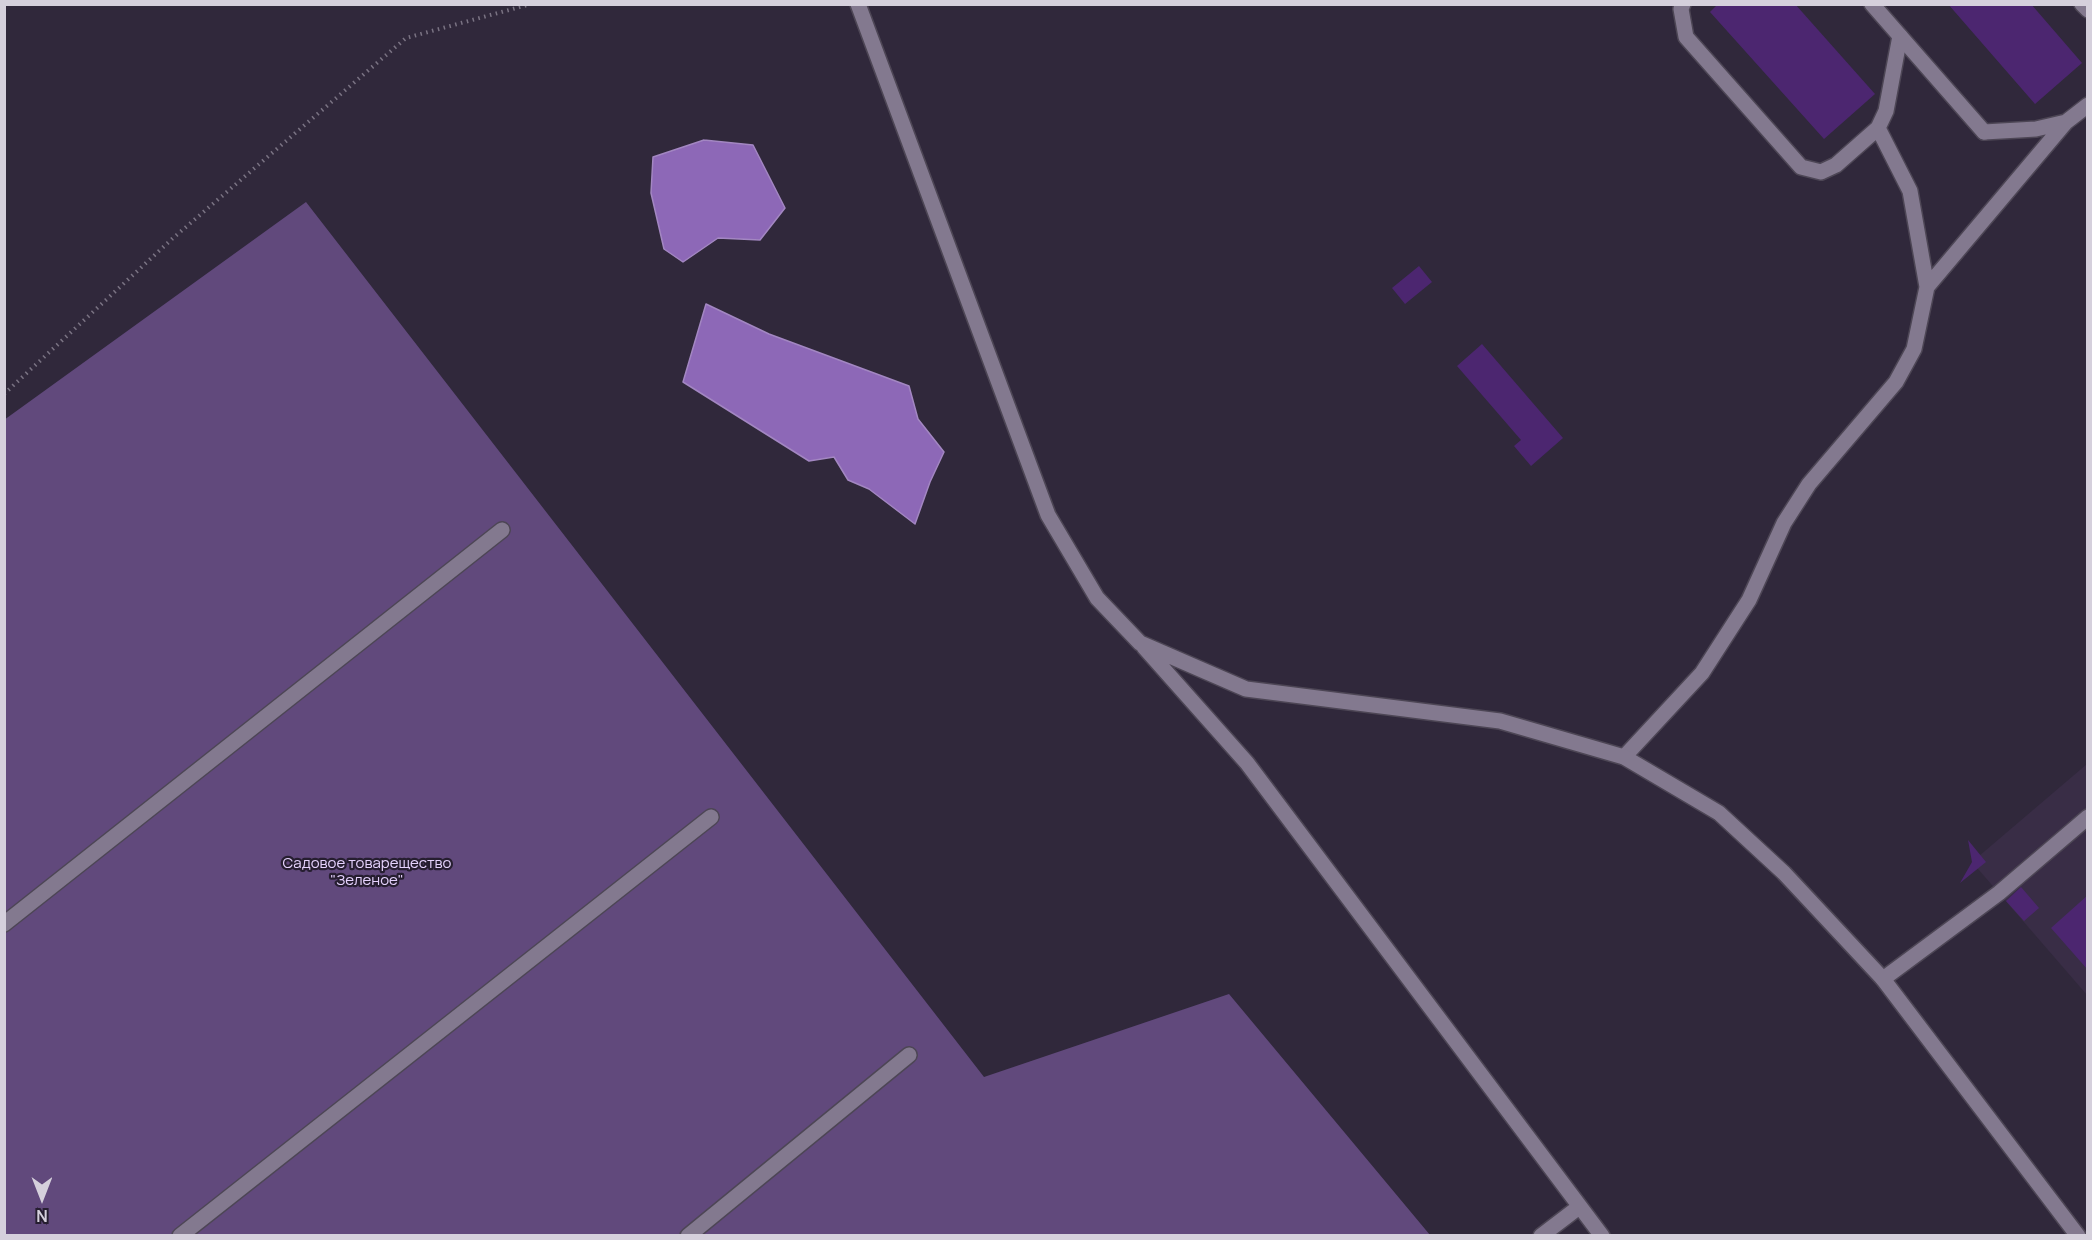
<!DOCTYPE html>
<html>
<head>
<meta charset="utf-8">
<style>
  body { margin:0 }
  #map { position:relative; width:2092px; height:1240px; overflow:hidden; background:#30283b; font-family:Manrope,sans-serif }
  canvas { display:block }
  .frame { position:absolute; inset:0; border:6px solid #d5d0dc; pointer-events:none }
  .north { position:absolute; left:12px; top:1168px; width:60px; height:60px; -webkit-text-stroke:4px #261e30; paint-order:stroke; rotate:180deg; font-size:16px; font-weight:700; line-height:24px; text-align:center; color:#d5d0dc }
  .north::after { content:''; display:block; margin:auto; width:21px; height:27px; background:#d5d0dc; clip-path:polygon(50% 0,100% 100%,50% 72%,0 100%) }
</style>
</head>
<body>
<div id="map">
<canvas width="2092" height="1240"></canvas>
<div class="frame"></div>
<div class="north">N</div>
</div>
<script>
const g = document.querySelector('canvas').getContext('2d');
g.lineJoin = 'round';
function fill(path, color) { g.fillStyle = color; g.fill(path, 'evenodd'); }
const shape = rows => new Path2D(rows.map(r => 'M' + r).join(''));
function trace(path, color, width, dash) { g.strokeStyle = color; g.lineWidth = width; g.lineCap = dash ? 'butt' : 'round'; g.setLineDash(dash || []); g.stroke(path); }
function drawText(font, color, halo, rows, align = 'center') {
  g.font = font + ' Manrope,sans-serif'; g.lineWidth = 4.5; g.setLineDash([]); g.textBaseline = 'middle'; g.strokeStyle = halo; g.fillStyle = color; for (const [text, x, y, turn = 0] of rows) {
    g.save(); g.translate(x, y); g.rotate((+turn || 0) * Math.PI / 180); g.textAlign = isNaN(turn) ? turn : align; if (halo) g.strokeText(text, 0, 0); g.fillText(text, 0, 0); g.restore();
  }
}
const built = shape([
  [2087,764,2087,995,1972,862]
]);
const green = shape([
  [306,202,984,1077,1229,994,1430,1235,5,1235,4,420]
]);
const water = shape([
  [704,140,753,145,785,208,760,240,718,238,683,262,664,249,651,193,653,157,704,140],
  [706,304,769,334,909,386,918,419,944,452,930,482,915,524,869,489,848,480,834,457,809,461,683,382,706,304]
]);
const building = shape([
  [1718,4,1795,4,1875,94,1824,139,1710,12],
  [1948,4,2031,4,2082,63,2035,104],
  [1419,266,1432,282,1405,304,1392,288],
  [1482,344,1563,438,1531,466,1514,446,1521,440,1457,366],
  [1968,840,1986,862,1960,883,1972,862],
  [2021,887,2039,908,2024,921,2006,901],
  [2088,895,2088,970,2051,928]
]);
const path = shape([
  [4,394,172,239,406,38,531,4]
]);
const service = shape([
  [1683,4,1681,9,1686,37,1801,167,1821,172,1836,165,1878,128,1886,111,1900,36],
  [2082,4,2088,10],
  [1878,128,1910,191,1927,287],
  [1984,132,2036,129,2066,122,2088,105],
  [1624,757,1702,673,1749,600,1784,523,1809,484,1896,382,1914,349,1927,287,2066,122],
  [4,924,502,530],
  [1883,979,1999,893,2088,817],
  [180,1236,711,817],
  [688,1236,909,1055]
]);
const minor = shape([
  [858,4,1048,515,1097,598,1140,643,1246,689,1500,721,1624,757,1719,813,1784,873,1883,979,2078,1236],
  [1872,4,1984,132],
  [1144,647,1247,763,1602,1236],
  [1541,1236,1579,1207]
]);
const parkNames = [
  ["Садовое товарещество",367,864],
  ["\"Зеленое\"",367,881]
];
fill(built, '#392d46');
fill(green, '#61497c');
fill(water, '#8d68b7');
trace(water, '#a387c2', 1.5);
fill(building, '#4c2670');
trace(service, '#4d4655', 18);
trace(minor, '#4d4655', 18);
trace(path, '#7a7383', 4, [1.5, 4.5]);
trace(service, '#83798f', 15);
trace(minor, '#83798f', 15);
drawText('15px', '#e5d2fd', '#261e30', parkNames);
</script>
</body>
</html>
